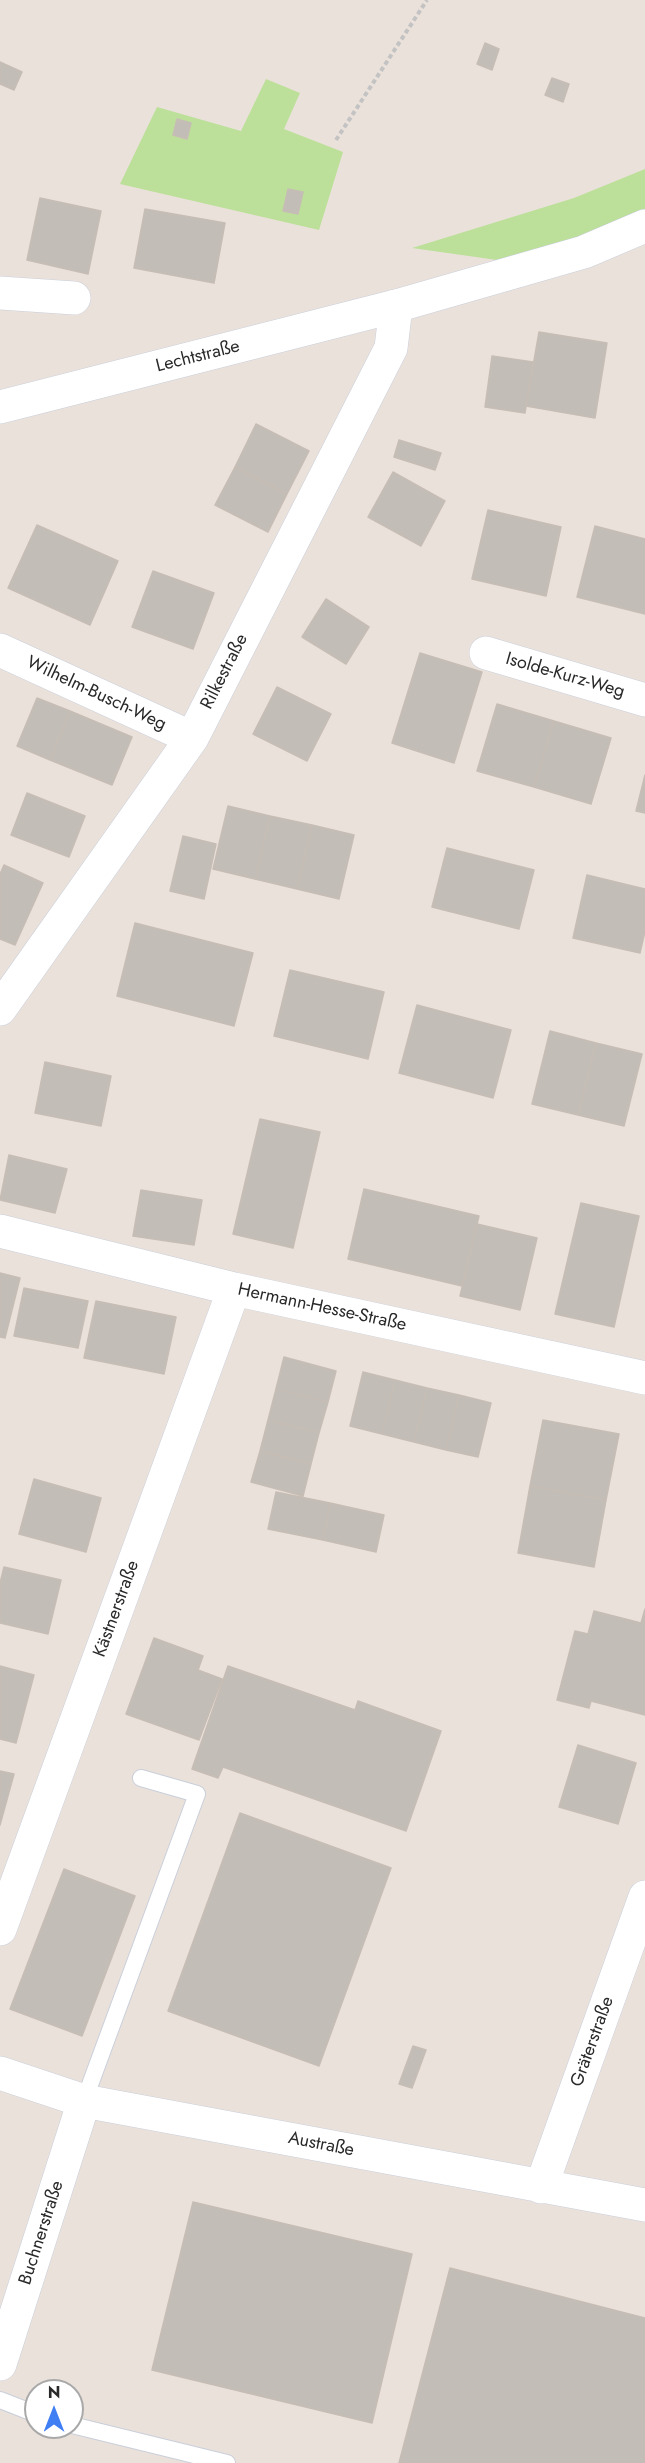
<!DOCTYPE html>
<html>
<head>
<meta charset="utf-8">
<style>
  body { margin:0 }
  #map { position:relative; width:645px; height:2463px; overflow:hidden; background:#ebe1db; font-family:Jost,sans-serif }
  canvas { display:block }
  .north { position:absolute; left:24px; top:2379px; width:60px; height:60px; box-sizing:border-box; background:#fff; border:2px solid #a9a9a9; border-radius:50%; rotate:0deg; font-size:16px; font-weight:700; line-height:24px; text-align:center; color:#292929 }
  .north::after { content:''; display:block; margin:auto; width:21px; height:27px; background:#407ef3; clip-path:polygon(50% 0,100% 100%,50% 72%,0 100%) }
</style>
</head>
<body>
<div id="map">
<canvas width="645" height="2463"></canvas>
<div class="north">N</div>
</div>
<script>
const g = document.querySelector('canvas').getContext('2d');
g.lineJoin = 'round';
function fill(path, color) { g.fillStyle = color; g.fill(path, 'evenodd'); }
const shape = rows => new Path2D(rows.map(r => 'M' + r).join(''));
function trace(path, color, width, dash) { g.strokeStyle = color; g.lineWidth = width; g.lineCap = dash ? 'butt' : 'round'; g.setLineDash(dash || []); g.stroke(path); }
function drawText(font, color, halo, rows, align = 'center') {
  g.font = font + ' Jost,sans-serif'; g.lineWidth = 5; g.setLineDash([]); g.textBaseline = 'middle'; g.strokeStyle = halo; g.fillStyle = color; for (const [text, x, y, turn = 0] of rows) {
    g.save(); g.translate(x, y); g.rotate((+turn || 0) * Math.PI / 180); g.textAlign = isNaN(turn) ? turn : align; if (halo) g.strokeText(text, 0, 0); g.fillText(text, 0, 0); g.restore();
  }
}
const green = shape([
  [266,79,300,93,284,129,343,152,319,230,120,184,157,107,241,131],
  [645,169,645,210,577,239,504,261,412,248,574,198]
]);
const building = shape([
  [485,43,499,49,492,70,477,64,485,43],
  [0,62,22,72,14,90,0,84,0,62],
  [552,78,569,84,563,102,545,95,552,78],
  [177,119,191,123,187,139,173,135,177,119],
  [288,189,303,192,298,214,283,211,288,189],
  [40,198,101,211,88,274,27,260,40,198],
  [145,209,225,223,214,283,134,268,145,209],
  [539,332,607,343,595,418,526,406,539,332],
  [492,356,533,362,525,413,485,407,492,356],
  [256,424,309,451,287,494,235,467,256,424],
  [399,440,441,453,435,470,394,457,399,440],
  [235,467,287,494,268,532,215,505,235,467],
  [393,472,445,501,421,546,368,517,393,472],
  [488,510,561,527,546,596,472,579,488,510],
  [37,525,118,561,90,625,8,588,37,525],
  [595,526,645,539,645,614,577,597,595,526],
  [153,571,214,593,193,649,132,627,153,571],
  [326,599,369,627,346,664,302,637,326,599],
  [420,653,482,672,454,763,392,743,420,653],
  [277,687,331,714,307,761,253,734,277,687],
  [37,698,70,711,50,760,17,746,37,698],
  [497,704,554,721,534,787,477,771,497,704],
  [70,711,132,737,112,785,50,760,70,711],
  [554,721,611,738,591,804,534,787,554,721],
  [645,775,645,813,636,811,645,775],
  [27,793,85,816,69,857,11,835,27,793],
  [228,806,270,816,255,879,213,869,228,806],
  [270,816,312,825,297,889,255,879,270,816],
  [312,825,354,835,339,899,297,889,312,825],
  [183,836,216,844,204,899,170,891,183,836],
  [447,848,534,870,519,929,432,907,447,848],
  [4,865,43,883,15,945,0,939,0,874,4,865],
  [587,875,645,889,645,931,640,953,573,938,587,875],
  [135,923,253,953,234,1026,117,996,135,923],
  [290,970,384,992,368,1059,274,1036,290,970],
  [417,1005,511,1030,493,1098,399,1073,417,1005],
  [550,1031,596,1043,578,1115,532,1104,550,1031],
  [596,1043,642,1054,624,1126,578,1115,596,1043],
  [45,1062,111,1076,101,1126,35,1113,45,1062],
  [260,1119,320,1132,293,1248,233,1234,260,1119],
  [9,1155,67,1169,55,1213,0,1200,9,1155],
  [364,1189,479,1216,462,1286,348,1259,364,1189],
  [141,1190,202,1200,194,1245,133,1236,141,1190],
  [581,1203,639,1216,614,1327,555,1314,581,1203],
  [477,1224,537,1238,520,1310,460,1296,477,1224],
  [0,1273,20,1278,5,1338,0,1337,0,1273],
  [24,1288,88,1301,78,1348,14,1336,24,1288],
  [96,1301,176,1317,164,1374,84,1358,96,1301],
  [284,1357,336,1371,328,1402,276,1389,284,1357],
  [363,1372,395,1380,382,1434,350,1426,363,1372],
  [395,1380,427,1388,414,1442,382,1434,395,1380],
  [427,1388,459,1395,446,1450,414,1442,427,1388],
  [276,1389,328,1402,319,1433,268,1420,276,1389],
  [459,1395,491,1403,478,1457,446,1450,459,1395],
  [268,1420,319,1433,311,1464,260,1451,268,1420],
  [543,1420,619,1434,606,1500,530,1486,543,1420],
  [260,1451,311,1464,303,1496,251,1482,260,1451],
  [34,1479,101,1498,86,1552,19,1534,34,1479],
  [530,1486,606,1500,594,1567,518,1553,530,1486],
  [276,1492,330,1503,323,1540,268,1529,276,1492],
  [330,1503,384,1515,376,1552,323,1540,330,1503],
  [4,1567,61,1580,48,1634,0,1623,0,1583,4,1567],
  [645,1609,645,1715,591,1701,589,1708,557,1700,575,1631,588,1634,594,1611,641,1623,645,1609],
  [154,1638,203,1656,198,1670,222,1679,199,1740,126,1714,154,1638],
  [0,1666,34,1675,16,1743,0,1739,0,1666],
  [228,1666,355,1710,358,1701,441,1731,406,1831,223,1767,218,1778,192,1769,228,1666],
  [578,1745,636,1763,618,1824,559,1807,578,1745],
  [0,1771,14,1774,0,1825,0,1771],
  [240,1813,391,1868,319,2066,168,2011,240,1813],
  [64,1869,135,1896,82,2036,10,2009,64,1869],
  [413,2046,426,2050,412,2088,399,2084,413,2046],
  [193,2202,412,2254,372,2423,152,2370,193,2202],
  [450,2268,645,2318,645,2463,399,2463,450,2268]
]);
const path = shape([
  [336,140,427,0]
]);
const lane = shape([
  [84,2101,197,1794,141,1778],
  [0,2400,36,2414],
  [72,2425,227,2463]
]);
const street = shape([
  [0,293,74,298],
  [0,650,192,738],
  [486,653,645,700],
  [0,1009,192,738,391,348,396,306],
  [0,1231,234,1289,645,1378],
  [0,1929,234,1289],
  [0,2073,84,2101,645,2205],
  [541,2187,645,1897],
  [0,2364,84,2101]
]);
const secondary = shape([
  [0,407,396,306,584,252,645,226]
]);
const streetNames = [
  ["Lechtstraße",198,357,-14],
  ["Rilkestraße",225,672,-63],
  ["Isolde-Kurz-Weg",565,676,16],
  ["Wilhelm-Busch-Weg",96,694,25],
  ["Hermann-Hesse-Straße",322,1308,12],
  ["Kästnerstraße",117,1609,-70],
  ["Gräterstraße",593,2042,-70],
  ["Austraße",321,2145,11],
  ["Buchnerstraße",42,2233,-72]
];
fill(green, '#bce099');
fill(building, '#c3bdb7');
trace(building, '#c6bdb5', 1.5);
trace(lane, '#c9cfda', 18);
trace(street, '#c9cfda', 34);
trace(secondary, '#c9cfda', 34);
trace(path, '#c3c3c3', 4, [4.5, 3]);
trace(lane, '#fff', 16);
trace(street, '#fff', 33);
trace(secondary, '#fff', 33);
drawText('18px', '#292929', '#fff', streetNames);
</script>
</body>
</html>
